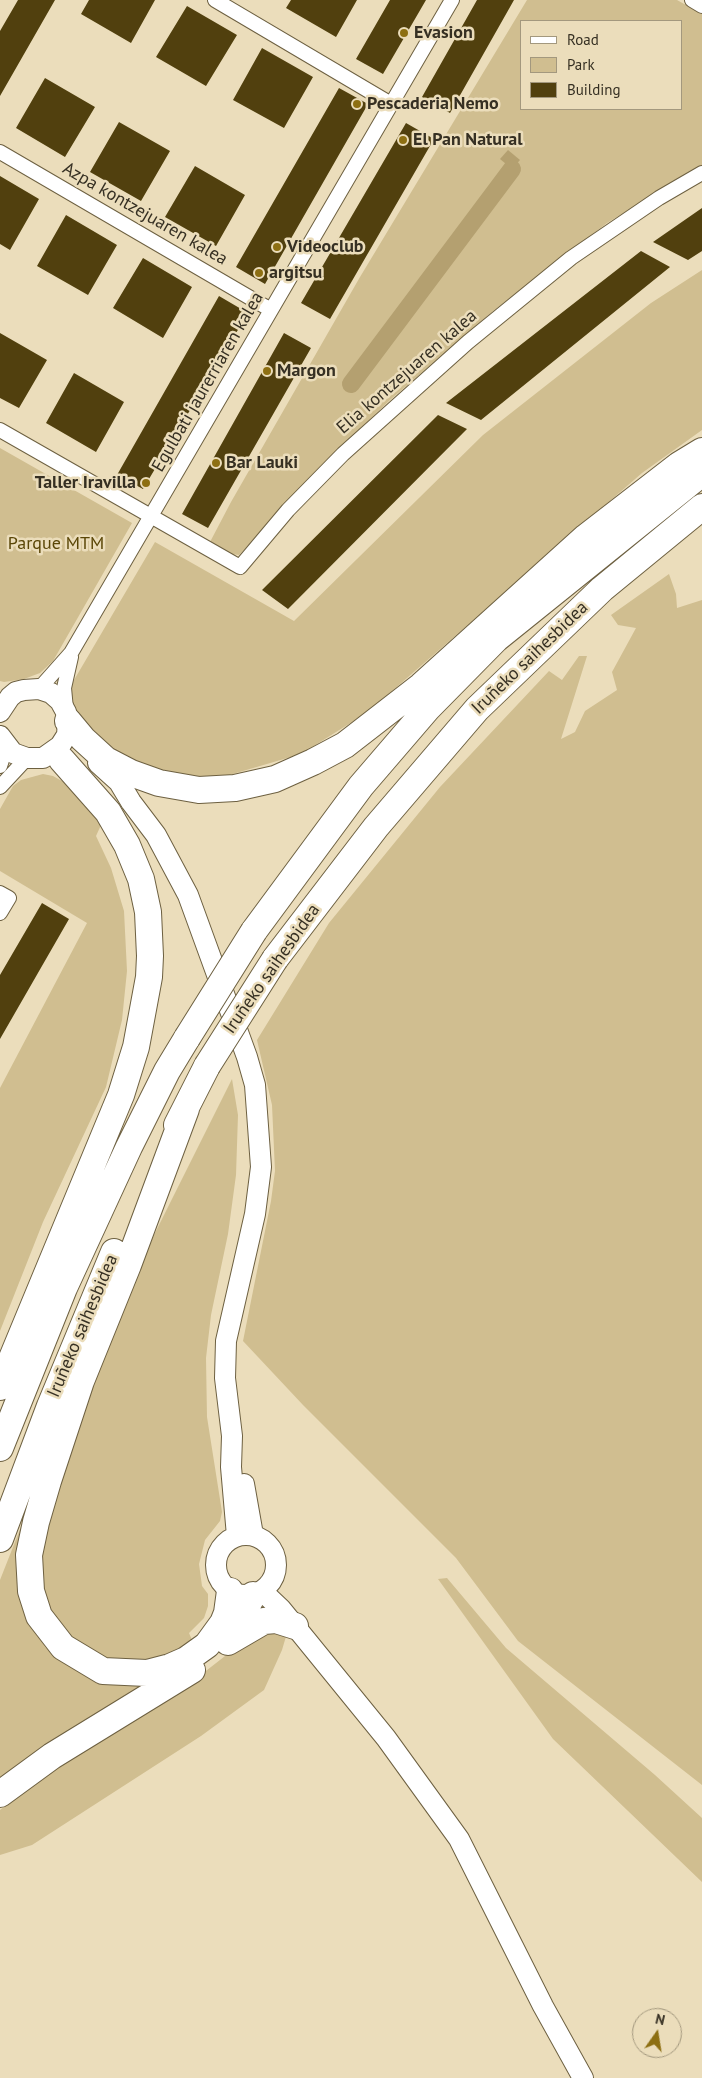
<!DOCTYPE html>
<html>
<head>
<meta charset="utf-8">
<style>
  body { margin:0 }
  #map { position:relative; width:702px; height:2078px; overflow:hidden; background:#ebddbb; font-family:"PT Sans",sans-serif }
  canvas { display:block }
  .legend { position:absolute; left:520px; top:20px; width:162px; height:90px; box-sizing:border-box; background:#ebddbb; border:1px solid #a3987e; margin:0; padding:6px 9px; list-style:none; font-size:15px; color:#363023 }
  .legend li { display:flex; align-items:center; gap:10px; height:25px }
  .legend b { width:25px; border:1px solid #a3987e }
  .north { position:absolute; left:632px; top:2008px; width:50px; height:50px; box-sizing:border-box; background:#ebddbb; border:1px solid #a3987e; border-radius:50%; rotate:13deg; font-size:14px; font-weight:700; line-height:20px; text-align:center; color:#363023 }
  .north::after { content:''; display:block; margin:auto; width:18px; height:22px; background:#8d6f12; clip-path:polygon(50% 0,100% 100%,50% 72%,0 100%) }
</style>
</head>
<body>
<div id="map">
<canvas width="702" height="2078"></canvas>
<ul class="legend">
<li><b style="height:6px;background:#fff"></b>Road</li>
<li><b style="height:14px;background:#d0be90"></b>Park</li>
<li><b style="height:14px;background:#51400e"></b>Building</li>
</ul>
<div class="north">N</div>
</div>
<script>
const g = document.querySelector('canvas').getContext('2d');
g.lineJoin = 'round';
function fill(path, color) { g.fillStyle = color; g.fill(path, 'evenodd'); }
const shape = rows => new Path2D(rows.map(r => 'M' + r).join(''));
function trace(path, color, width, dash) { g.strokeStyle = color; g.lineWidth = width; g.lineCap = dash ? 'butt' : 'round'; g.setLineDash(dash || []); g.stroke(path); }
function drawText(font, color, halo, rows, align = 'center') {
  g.font = font + ' "PT Sans",sans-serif'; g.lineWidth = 5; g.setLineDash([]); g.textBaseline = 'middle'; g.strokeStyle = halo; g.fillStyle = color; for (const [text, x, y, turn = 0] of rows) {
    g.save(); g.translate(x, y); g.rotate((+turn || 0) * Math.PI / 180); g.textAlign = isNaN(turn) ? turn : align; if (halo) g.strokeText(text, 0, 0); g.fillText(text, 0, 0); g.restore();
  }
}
const green = shape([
  [527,0,677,0,702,14,702,165,607,223,493,311,390,400,341,447,239,555,231,554,210,542,231,502,360,277],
  [521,21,681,21,681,109,521,109],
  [702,270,702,430,642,473,368,712,301,754,219,778,168,773,123,759,74,716,67,692,155,542,294,621,483,435,651,303],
  [0,448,132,523,53,661,40,673,24,679,4,682,0,681],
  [669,574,676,594,677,608,702,600,702,1785,518,1641,456,1558,303,1405,243,1341,271,1201,275,1171,272,1105,257,1040,329,923,440,787,549,671,562,680,579,656,587,656,561,739,575,732,585,711,617,690,612,672,636,628,618,625,611,615],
  [43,774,53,776,62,781,76,794,101,825,96,836,111,868,124,911,127,971,122,1020,106,1087,43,1222,0,1331,0,1088,87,923,0,871,0,809,13,786,21,780],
  [232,1079,238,1115,236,1175,228,1234,211,1315,206,1358,207,1417,222,1512,220,1521,205,1540,199,1564,202,1586,208,1594,208,1606,204,1618,189,1633,192,1640,169,1658,141,1666,110,1660,77,1645,47,1609,38,1574,44,1523,95,1380,145,1253],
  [28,1509,26,1602,45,1647,75,1665,153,1682,0,1781,0,1580],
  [447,1578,506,1648,655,1775,702,1818,702,1882,553,1739,438,1579],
  [279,1630,287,1633,282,1650,264,1690,201,1736,32,1845,0,1855,0,1810,65,1760,202,1674,252,1635]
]);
const water = shape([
  [508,150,520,160,512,169,500,159]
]);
const canal = shape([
  [351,384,512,169]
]);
const building = shape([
  [18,0,55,0,0,96,0,31],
  [89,0,155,0,131,43,81,14],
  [291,0,357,0,336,37,286,8],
  [390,0,426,0,383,74,356,59],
  [477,0,514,0,450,113,422,97],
  [187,6,237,35,206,86,156,57],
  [262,48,313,77,284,128,233,100],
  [45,78,95,107,65,157,16,128],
  [339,88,368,104,265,284,236,267],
  [119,122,170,151,141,201,90,172],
  [406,123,434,139,330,319,301,303],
  [195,166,245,195,216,246,165,217],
  [0,176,39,199,10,250,0,244],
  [702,208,702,251,688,260,653,242],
  [66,215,117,245,88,295,37,266],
  [641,251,670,267,481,420,446,403],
  [143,258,192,287,163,338,113,308],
  [219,296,248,313,143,489,117,475],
  [0,333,47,360,19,408,0,398],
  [284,333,311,348,208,528,182,514],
  [74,373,124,402,96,452,46,423],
  [438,415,467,429,288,609,262,590],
  [42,903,69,919,0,1039,0,975]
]);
const street = shape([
  [215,0,391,104],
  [692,0,702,6],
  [0,152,271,310],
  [0,430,240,567,288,510,343,454,468,342,571,258,659,198,702,173],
  [39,689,71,653,452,0],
  [66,709,64,688,71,657],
  [0,766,3,757,2,741],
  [0,787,27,758],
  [0,893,9,898,0,913]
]);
const secondary = shape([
  [0,712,10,697,16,692,24,690,39,689,51,693,60,701,66,712,68,721,67,735,60,746,43,758,27,758,13,753,0,736],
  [98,763,119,782,131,802,156,835,188,895,247,1057,255,1085,261,1167,255,1214,226,1341,225,1378,232,1436,231,1467,237,1536],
  [244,1484,253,1535],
  '216 1565a30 30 0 1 1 60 0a30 30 0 1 1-60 0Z',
  [262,1591,281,1609,386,1738,459,1839,543,2006,583,2078]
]);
const highway = shape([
  [68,721,83,739,106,760,131,773,159,783,199,790,235,788,275,779,313,762,345,745,421,686,586,537,679,465,702,451],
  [254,931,361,786,428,708,496,639,702,473],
  [275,959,376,827,477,709,602,589,702,507],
  [186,1109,128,1265,81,1381,48,1481,36,1522,29,1555,31,1591,39,1616,63,1647,103,1671,147,1673,170,1667,186,1660,207,1645,223,1623,227,1613,230,1591],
  [177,1125,207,1066],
  [0,1387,121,1095,136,1047,149,977,150,956,148,912,141,879,127,845,108,812,62,760],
  [0,1448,64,1288,129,1147,167,1071,187,1038],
  [0,1539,50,1406,114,1252],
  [229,1638,253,1595],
  [228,1642,264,1621,276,1620,295,1626],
  [0,1794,52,1756,192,1670]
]);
const highwayBridge = shape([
  [187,1038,254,931],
  [207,1066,275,959]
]);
const markers = [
  [404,33,5,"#8d6f12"],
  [357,104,5,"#8d6f12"],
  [403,140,5,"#8d6f12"],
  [277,247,5,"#8d6f12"],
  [259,273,5,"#8d6f12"],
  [267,371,5,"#8d6f12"],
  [216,463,5,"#8d6f12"],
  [146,483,5,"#8d6f12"]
];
const poiNames = [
  ["Evasion",414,33],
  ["Pescaderia Nemo",367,104],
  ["El Pan Natural",413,140],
  ["Videoclub",287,247],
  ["argitsu",269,273],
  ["Margon",277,371],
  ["Bar Lauki",226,463],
  ["Taller Iravilla",136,483,"right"]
];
const streetNames = [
  ["Azpa kontzejuaren kalea",145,214,30],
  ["Elia kontzejuaren kalea",407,372,-41],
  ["Egulbati jaurerriaren kalea",208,382,-60],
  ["Iruñeko saihesbidea",530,658,-44],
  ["Iruñeko saihesbidea",272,969,-55],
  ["Iruñeko saihesbidea",83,1326,-67]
];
const parkNames = [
  ["Parque MTM",56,544]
];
fill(green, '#d0be90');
fill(water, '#b4a070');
trace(canal, '#b4a070', 18);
fill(building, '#51400e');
trace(street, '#6d6041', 16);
trace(secondary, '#6d6041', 22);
trace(highway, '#6d6041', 28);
trace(street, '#fff', 14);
trace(secondary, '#fff', 20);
trace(highway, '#fff', 26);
trace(highwayBridge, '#6d6041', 28, []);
trace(highwayBridge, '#fff', 26);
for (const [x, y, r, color] of markers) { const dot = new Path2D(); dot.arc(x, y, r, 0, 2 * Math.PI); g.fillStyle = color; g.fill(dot); trace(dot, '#ebddbb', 2); }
drawText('bold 18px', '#363023', '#ebddbb', poiNames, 'left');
drawText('18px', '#363023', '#ebddbb', streetNames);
drawText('18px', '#5a4606', '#ebddbb', parkNames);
</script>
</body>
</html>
